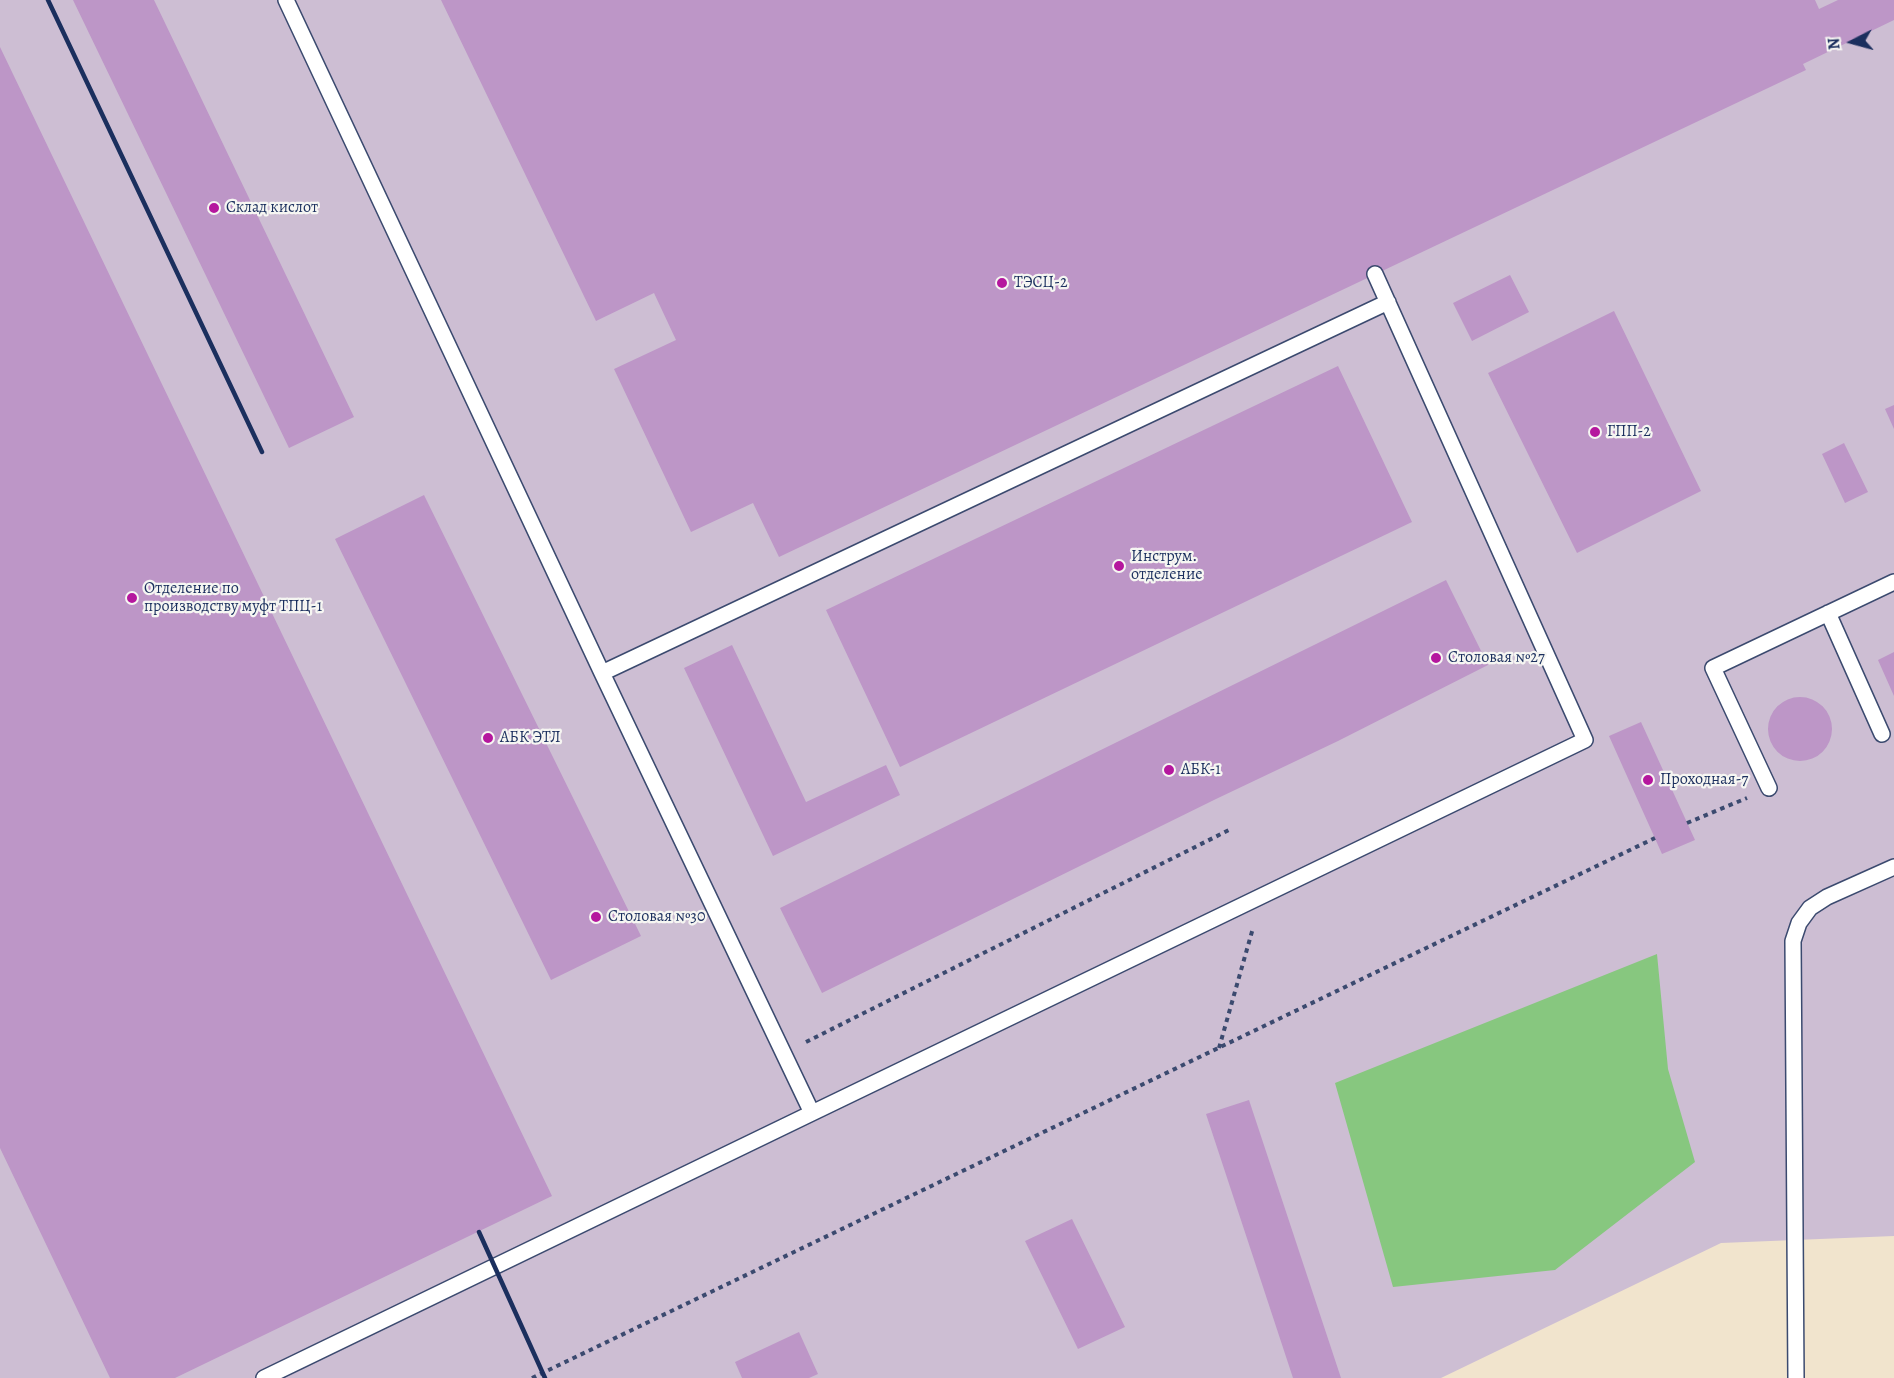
<!DOCTYPE html>
<html>
<head>
<meta charset="utf-8">
<style>
  body { margin:0 }
  #map { position:relative; width:1894px; height:1378px; overflow:hidden; background:#f1e4cd; font-family:Alegreya,serif }
  canvas { display:block }
  .north { position:absolute; left:1822px; top:12px; width:60px; height:60px; -webkit-text-stroke:4px #f6f6f2; paint-order:stroke; rotate:264deg; font-size:16px; font-weight:700; line-height:24px; text-align:center; color:#1b2f5e }
  .north::after { content:''; display:block; margin:auto; width:21px; height:27px; background:#1b2f5e; clip-path:polygon(50% 0,100% 100%,50% 72%,0 100%) }
</style>
</head>
<body>
<div id="map">
<canvas width="1894" height="1378"></canvas>
<div class="north">N</div>
</div>
<script>
const g = document.querySelector('canvas').getContext('2d');
g.lineJoin = 'round';
function fill(path, color) { g.fillStyle = color; g.fill(path, 'evenodd'); }
const shape = rows => new Path2D(rows.map(r => 'M' + r).join(''));
function trace(path, color, width, dash) { g.strokeStyle = color; g.lineWidth = width; g.lineCap = dash ? 'butt' : 'round'; g.setLineDash(dash || []); g.stroke(path); }
function drawText(font, color, halo, rows, align = 'center') {
  g.font = font + ' Alegreya,serif'; g.lineWidth = 4.5; g.setLineDash([]); g.textBaseline = 'middle'; g.strokeStyle = halo; g.fillStyle = color; for (const [text, x, y, turn = 0] of rows) {
    g.save(); g.translate(x, y); g.rotate((+turn || 0) * Math.PI / 180); g.textAlign = isNaN(turn) ? turn : align; if (halo) g.strokeText(text, 0, 0); g.fillText(text, 0, 0); g.restore();
  }
}
const industrial = shape([
  [0,0,1894,0,1894,1236,1721,1243,1441,1378,0,1378]
]);
const green = shape([
  [1657,954,1668,1069,1695,1162,1555,1270,1393,1287,1335,1083]
]);
const building = shape([
  [73,0,154,0,354,417,289,448],
  [441,0,1815,0,1819,9,1838,0,1894,0,1894,20,1803,64,1806,70,779,557,753,503,691,532,614,369,676,340,654,293,596,321],
  [0,47,552,1196,175,1378,110,1378,0,1148],
  [1510,275,1529,312,1472,341,1453,303],
  [1614,311,1701,491,1577,553,1488,373],
  [1338,366,1412,522,900,767,826,610],
  [1894,405,1894,429,1885,409],
  [1844,443,1868,492,1845,503,1822,454],
  [424,495,641,936,551,980,335,539],
  [1446,580,1488,665,1338,741,1216,799,822,993,780,908],
  [732,645,806,802,886,765,900,795,773,856,684,668],
  [1894,652,1894,696,1878,660],
  '1768 729a32 32 0 1 1 64 0a32 32 0 1 1-64 0Z',
  [1641,722,1695,840,1662,854,1609,736],
  [1249,1100,1341,1378,1293,1378,1206,1114],
  [1072,1219,1125,1327,1078,1349,1025,1241],
  [799,1332,818,1374,809,1378,742,1378,735,1362]
]);
const path = shape([
  [1687,823,1747,798],
  [806,1042,1231,829],
  [1219,1048,1253,928],
  [532,1378,1655,838]
]);
const lane = shape([
  [1828,613,1882,734],
  [602,673,1388,302],
  [1769,788,1713,668,1894,582],
  [812,1113,1585,740,1375,274],
  [264,1378,812,1113,602,673,286,0],
  [1796,1378,1793,941,1799,923,1810,908,1827,897,1894,867]
]);
const rail = shape([
  [48,0,262,452],
  [479,1232,545,1378]
]);
const markers = [
  [214,208,6,"#b5179e"],
  [1002,283,6,"#b5179e"],
  [1595,432,6,"#b5179e"],
  [1119,566,6,"#b5179e"],
  [132,598,6,"#b5179e"],
  [1436,658,6,"#b5179e"],
  [488,738,6,"#b5179e"],
  [1169,770,6,"#b5179e"],
  [1648,780,6,"#b5179e"],
  [596,917,6,"#b5179e"]
];
const poiNames = [
  ["Склад кислот",226,208],
  ["ТЭСЦ-2",1014,283],
  ["ГПП-2",1607,432],
  ["Инструм.",1131,557],
  ["отделение",1131,575],
  ["Отделение по",144,589],
  ["производству муфт ТПЦ-1",144,607],
  ["Столовая №27",1448,658],
  ["АБК ЭТЛ",500,738],
  ["АБК-1",1181,770],
  ["Проходная-7",1660,780],
  ["Столовая №30",608,917]
];
fill(industrial, '#cdbed3');
fill(green, '#87c77f');
fill(building, '#bd96c7');
trace(lane, '#3b4a6f', 18);
trace(path, '#3b4a6f', 4, [4.5, 4.5]);
trace(lane, '#fff', 15);
trace(rail, '#1b2f5e', 4.5);
for (const [x, y, r, color] of markers) { const dot = new Path2D(); dot.arc(x, y, r, 0, 2 * Math.PI); g.fillStyle = color; g.fill(dot); trace(dot, '#f6f6f2', 2); }
drawText('16px', '#1b2f5e', '#f6f6f2', poiNames, 'left');
</script>
</body>
</html>
